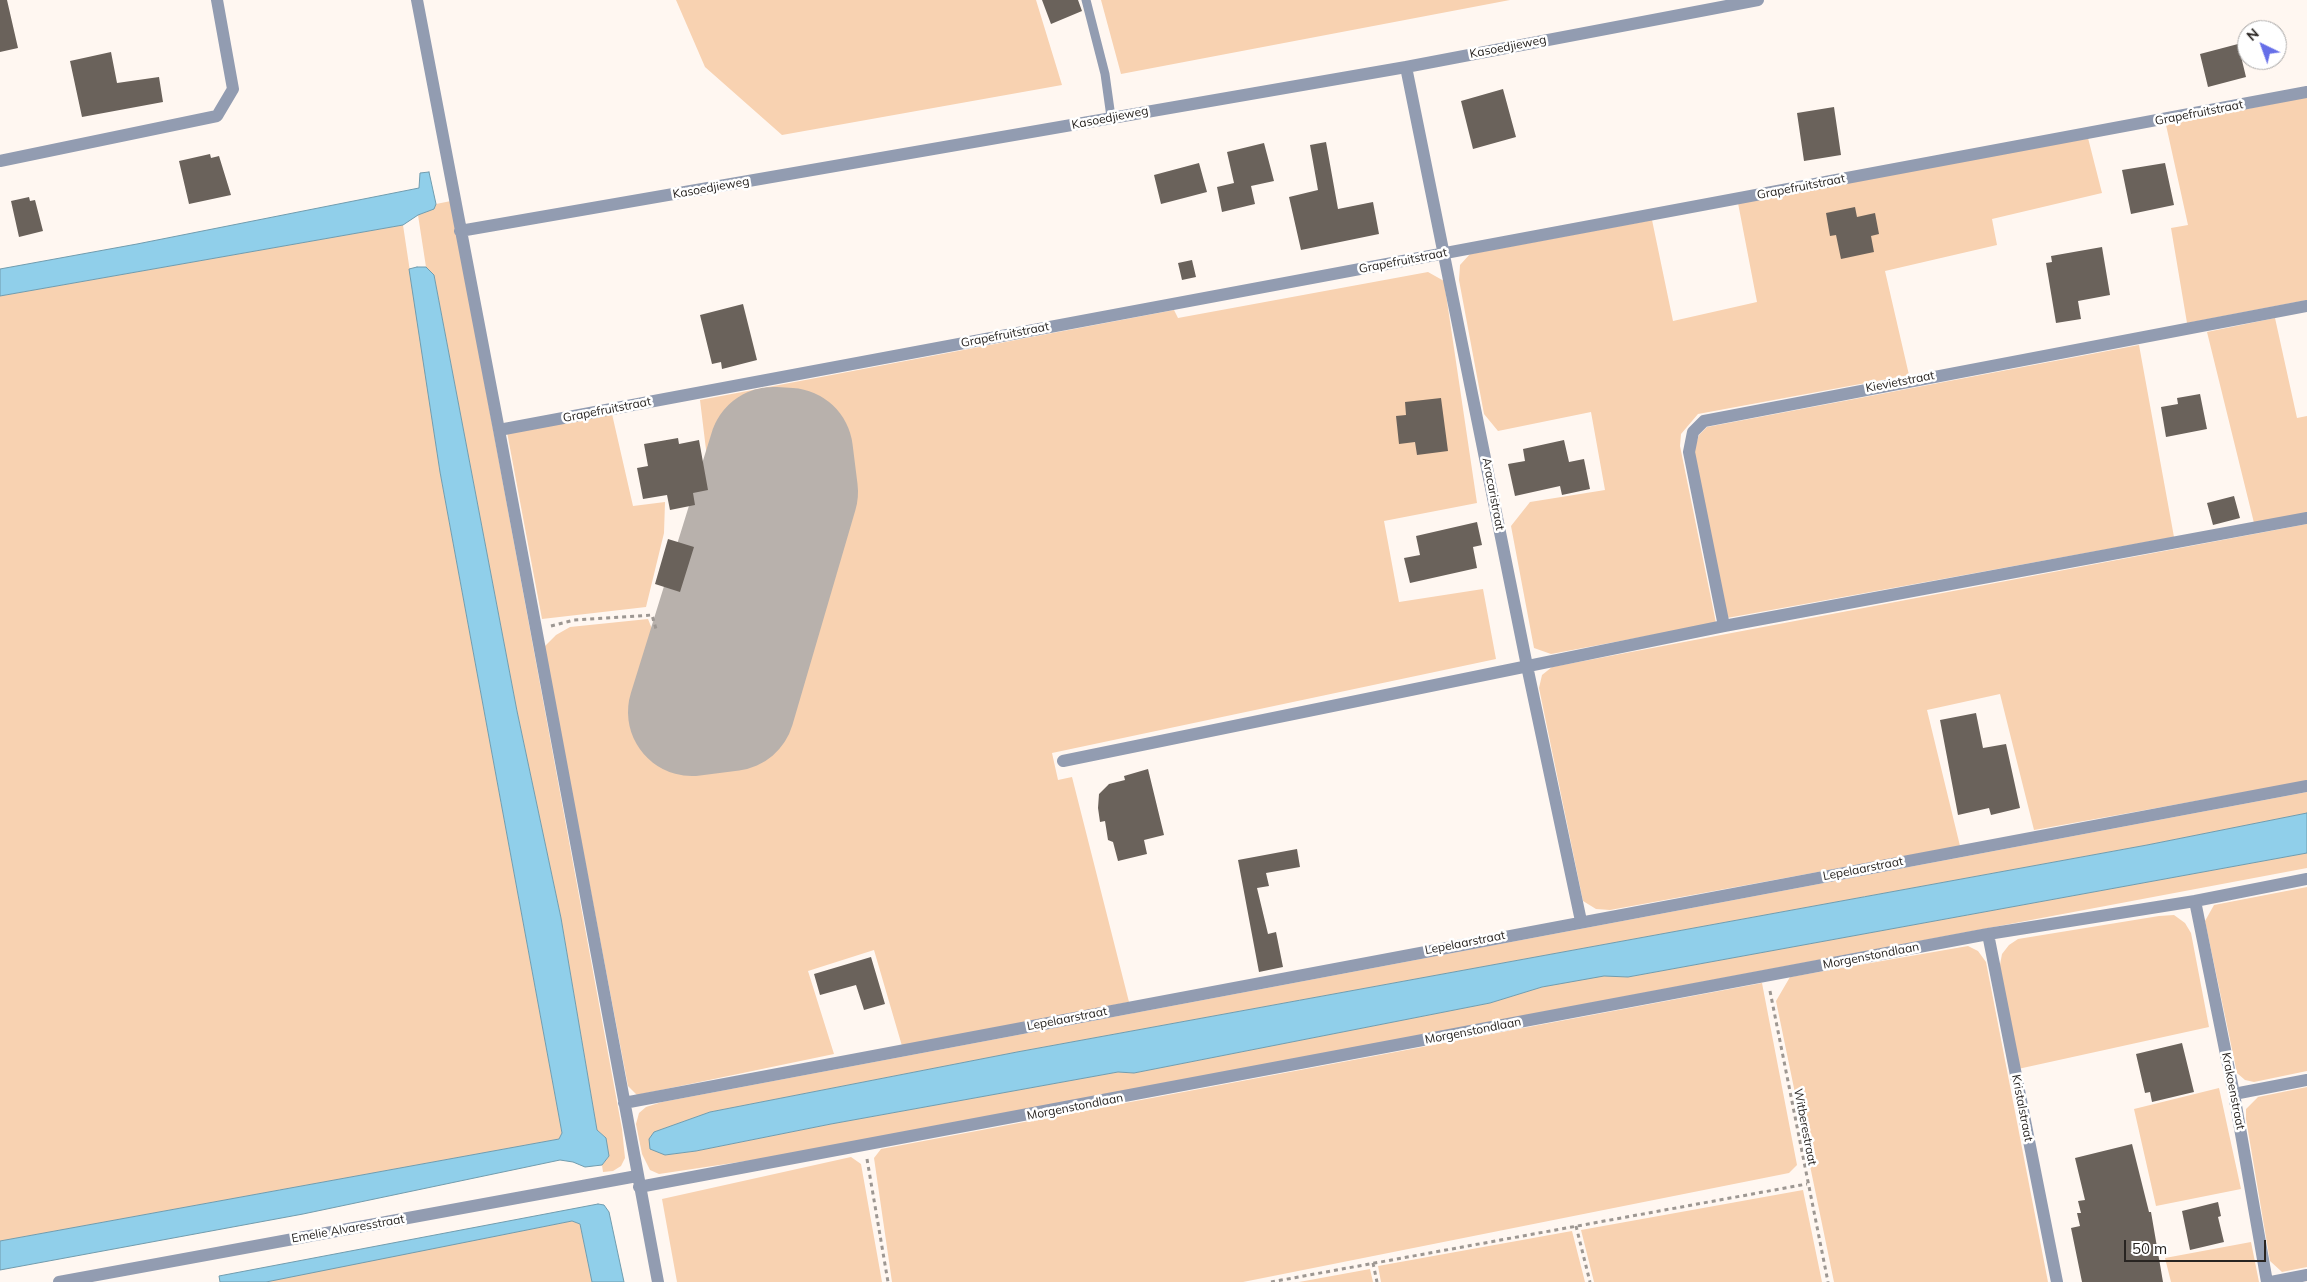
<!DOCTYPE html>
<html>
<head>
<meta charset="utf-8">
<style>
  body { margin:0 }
  #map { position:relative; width:2307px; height:1282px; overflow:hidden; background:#fff7f1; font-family:Mulish,sans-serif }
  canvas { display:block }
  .north { position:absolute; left:2237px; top:20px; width:50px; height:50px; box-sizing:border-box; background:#fff; border:1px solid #a9a7a6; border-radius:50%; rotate:318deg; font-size:14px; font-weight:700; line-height:20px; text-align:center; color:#282421 }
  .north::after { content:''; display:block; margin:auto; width:18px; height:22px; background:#666fe8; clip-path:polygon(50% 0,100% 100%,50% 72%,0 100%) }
  .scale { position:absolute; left:2124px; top:1240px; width:142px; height:22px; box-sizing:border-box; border:2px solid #282421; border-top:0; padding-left:6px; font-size:15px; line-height:18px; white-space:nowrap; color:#282421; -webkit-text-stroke:4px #fff; paint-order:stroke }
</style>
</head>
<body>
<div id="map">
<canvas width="2307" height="1282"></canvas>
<div class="north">N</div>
<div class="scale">50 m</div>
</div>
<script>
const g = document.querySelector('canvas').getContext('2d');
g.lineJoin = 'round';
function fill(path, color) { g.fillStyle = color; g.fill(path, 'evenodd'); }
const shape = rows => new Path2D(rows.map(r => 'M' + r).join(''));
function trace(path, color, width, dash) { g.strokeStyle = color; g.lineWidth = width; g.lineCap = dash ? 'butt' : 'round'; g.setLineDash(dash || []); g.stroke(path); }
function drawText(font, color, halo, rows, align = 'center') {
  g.font = font + ' Mulish,sans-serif'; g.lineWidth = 5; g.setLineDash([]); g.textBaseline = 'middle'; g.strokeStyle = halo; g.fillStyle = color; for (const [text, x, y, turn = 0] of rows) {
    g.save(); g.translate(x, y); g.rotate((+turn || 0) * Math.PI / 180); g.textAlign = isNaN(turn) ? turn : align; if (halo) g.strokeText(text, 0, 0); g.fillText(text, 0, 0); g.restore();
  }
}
const green = shape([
  [676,0,1036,0,1062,85,782,135,705,67],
  [1101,0,1510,0,1121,74],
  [2307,97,2307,300,2187,323,2171,228,2188,225,2166,125],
  [2088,138,2102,193,1992,219,1997,245,1885,271,1909,375,1698,414,1681,434,1680,446,1716,623,1551,654,1534,648,1511,526,1530,502,1605,490,1591,412,1498,431,1484,414,1459,280,1460,265,1470,254,1652,220,1673,321,1757,302,1738,203],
  [451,201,622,1129,625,1158,621,1166,613,1171,603,1172,602,1165,609,1156,606,1138,597,1130,561,918,517,711,434,275,426,267,418,215,433,209,436,204],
  [403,225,440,472,562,1133,559,1139,0,1241,0,296],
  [1428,272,1444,281,1477,503,1384,521,1399,602,1483,589,1496,659,1052,753,1058,780,1072,777,1129,1002,902,1046,874,950,808,971,834,1054,637,1095,628,1086,544,647,556,635,570,627,648,619,654,634,712,634,686,715,734,709,799,491,792,445,769,446,755,496,712,499,700,400,1174,310,1178,318],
  [2275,318,2297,418,2307,416,2307,513,2254,523,2207,332],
  [2139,345,2174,537,1727,618,1693,452,1699,435,1707,427],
  [612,414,633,506,665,502,664,533,646,607,542,619,507,432],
  [2307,524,2307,781,2034,830,2000,694,1927,710,1960,846,1610,910,1596,909,1583,901,1539,688,1542,675,1552,667],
  [2307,792,2307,813,2147,845,1017,1052,710,1112,654,1132,665,1155,696,1151,831,1124,1118,1072,1134,1073,1490,1003,1542,987,1604,975,1628,977,2307,853,2307,868,773,1157,659,1174,650,1170,642,1154,636,1124,639,1113,646,1107,662,1102],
  [2307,887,2307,1071,2254,1082,2245,1080,2237,1073,2205,921,2214,905],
  [2174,915,2185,923,2191,933,2209,1027,2018,1069,1999,970,2002,954,2009,945,2018,939,2159,916],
  [1968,946,1978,951,1986,962,2048,1282,1834,1282,1776,1001,1790,977],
  [1762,983,1797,1165,1789,1173,1243,1282,892,1282,874,1158,881,1149],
  [2307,1087,2307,1267,2282,1272,2270,1261,2246,1119,2246,1109,2258,1097],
  [2219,1088,2241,1189,2156,1206,2134,1109],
  [851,1157,861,1164,882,1282,677,1282,662,1199],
  [1803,1190,1822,1282,1594,1282,1581,1230],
  [572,1221,580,1224,592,1282,262,1282],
  [1572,1231,1585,1282,1381,1282,1378,1266],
  [2251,1242,2259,1282,2171,1282,2165,1258],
  [1370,1269,1373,1282,1299,1282]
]);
const water = shape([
  [429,172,436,204,434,209,418,215,403,225,0,296,0,269,137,244,419,188,420,173,429,172],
  [417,267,426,267,434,275,517,711,561,918,597,1130,606,1138,609,1156,602,1165,585,1167,573,1162,560,1160,303,1214,0,1270,0,1241,559,1139,562,1133,440,472,409,269,417,267],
  [2307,813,2307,853,1628,977,1604,976,1542,987,1490,1003,1134,1073,1118,1072,831,1124,696,1151,665,1155,650,1149,649,1139,654,1132,710,1112,1017,1052,2147,845,2307,813],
  [598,1204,604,1205,609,1212,624,1282,592,1282,580,1224,572,1221,266,1282,220,1282,219,1276,598,1204]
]);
const runway = shape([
  [773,451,789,452,794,492,731,707,692,712,773,451]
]);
const building = shape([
  [0,0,7,0,18,48,0,52],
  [1042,0,1078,0,1082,11,1051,24],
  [2238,44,2246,77,2208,87,2200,54],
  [111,52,117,83,159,77,163,102,82,117,70,61],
  [1503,89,1516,137,1473,149,1461,101],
  [1834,107,1841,155,1804,161,1797,113],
  [1326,142,1338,209,1373,202,1379,234,1301,250,1289,197,1318,190,1310,145],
  [1264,143,1274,181,1251,186,1255,204,1222,212,1217,187,1234,183,1227,152],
  [210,154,211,158,219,156,231,195,189,204,179,161],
  [1199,163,1207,192,1161,204,1154,175],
  [2165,163,2174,205,2131,214,2122,170],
  [29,197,30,201,35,200,43,231,19,237,11,201],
  [1855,207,1857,217,1875,213,1879,234,1871,236,1874,252,1841,259,1836,235,1830,236,1826,213],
  [2102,247,2110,295,2078,301,2081,319,2056,323,2046,263,2052,262,2051,256],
  [1192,260,1196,277,1182,280,1178,263],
  [743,304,757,360,722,369,721,362,712,364,700,315],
  [2200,394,2207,429,2166,437,2161,407,2178,404,2177,398],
  [1441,398,1448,451,1417,455,1415,442,1399,444,1396,416,1406,415,1405,402],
  [678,438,679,444,699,440,708,490,693,493,695,505,670,510,667,495,643,499,637,468,648,466,644,444],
  [1564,440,1569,462,1584,459,1590,489,1562,495,1560,486,1515,496,1508,464,1525,461,1523,449],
  [2234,496,2240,518,2213,525,2207,503],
  [1477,522,1482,545,1473,547,1477,568,1410,583,1404,558,1420,555,1416,536],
  [668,539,694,547,680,592,655,584],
  [1976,713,1983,748,2006,744,2020,808,1991,815,1989,808,1958,815,1940,720],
  [1148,769,1164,835,1144,840,1147,854,1118,861,1113,842,1108,840,1105,821,1100,822,1098,808,1099,794,1109,784,1125,780,1124,776],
  [1297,849,1300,867,1266,873,1269,886,1257,888,1268,934,1276,932,1283,967,1259,972,1238,860],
  [871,957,885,1004,864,1010,856,985,820,995,814,974],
  [2182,1043,2194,1092,2152,1102,2150,1092,2145,1093,2136,1054],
  [2132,1144,2149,1212,2151,1212,2163,1282,2082,1282,2071,1228,2080,1226,2077,1213,2081,1213,2078,1201,2085,1200,2075,1158],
  [2218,1202,2221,1216,2218,1217,2224,1242,2190,1250,2182,1211]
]);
const path = shape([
  [551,626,574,620,652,615,656,629],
  [1770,991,1828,1282],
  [867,1159,888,1282],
  [1576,1226,1590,1282],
  [1373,1263,1377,1282],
  [1271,1282,1807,1184]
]);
const lane = shape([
  [1086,0,1105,74,1111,117]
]);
const street = shape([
  [417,0,499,430,658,1282],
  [1406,67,1527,666,1581,921],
  [0,161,217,116,233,89,217,0],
  [460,231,1406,67,1758,0],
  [499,430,2307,92],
  [1724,626,1689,452,1693,432,1704,421,2307,306],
  [1063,761,1724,626,2307,518],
  [2195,901,2234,1094,2267,1282],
  [1988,934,2057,1282],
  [2234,1094,2307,1080],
  [624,1103,2307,786],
  [639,1187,1988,934,2195,901,2307,879],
  [59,1282,637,1176],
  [2271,1282,2307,1275]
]);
const streetNames = [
  ["Kasoedjieweg",1508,47,-11],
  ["Grapefruitstraat",2199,113,-11],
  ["Kasoedjieweg",1110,118,-11],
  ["Grapefruitstraat",1801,187,-11],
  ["Kasoedjieweg",711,188,-10],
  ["Grapefruitstraat",1403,261,-11],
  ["Grapefruitstraat",1005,335,-11],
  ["Kievietstraat",1900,382,-11],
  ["Grapefruitstraat",607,410,-11],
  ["Aracaristraat",1493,494,79],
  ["Lepelaarstraat",1863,869,-11],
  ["Lepelaarstraat",1465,943,-11],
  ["Morgenstondlaan",1871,956,-11],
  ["Lepelaarstraat",1067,1019,-11],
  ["Morgenstondlaan",1473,1031,-11],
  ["Krakoenstraat",2233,1091,79],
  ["Morgenstondlaan",1075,1107,-11],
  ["Kristalstraat",2022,1108,79],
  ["Witberestraat",1805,1127,79],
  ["Emelie Alvaresstraat",348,1229,-10]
];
fill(green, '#f8d2b1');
fill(water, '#90cfea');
trace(water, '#719cae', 1);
trace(runway, '#b8b1ac', 128);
fill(building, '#6a625b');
trace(path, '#9d9792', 3, [4, 4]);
trace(lane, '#929cb1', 9);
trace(street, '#929cb1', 12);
drawText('12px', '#282421', '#fff', streetNames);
</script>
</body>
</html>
